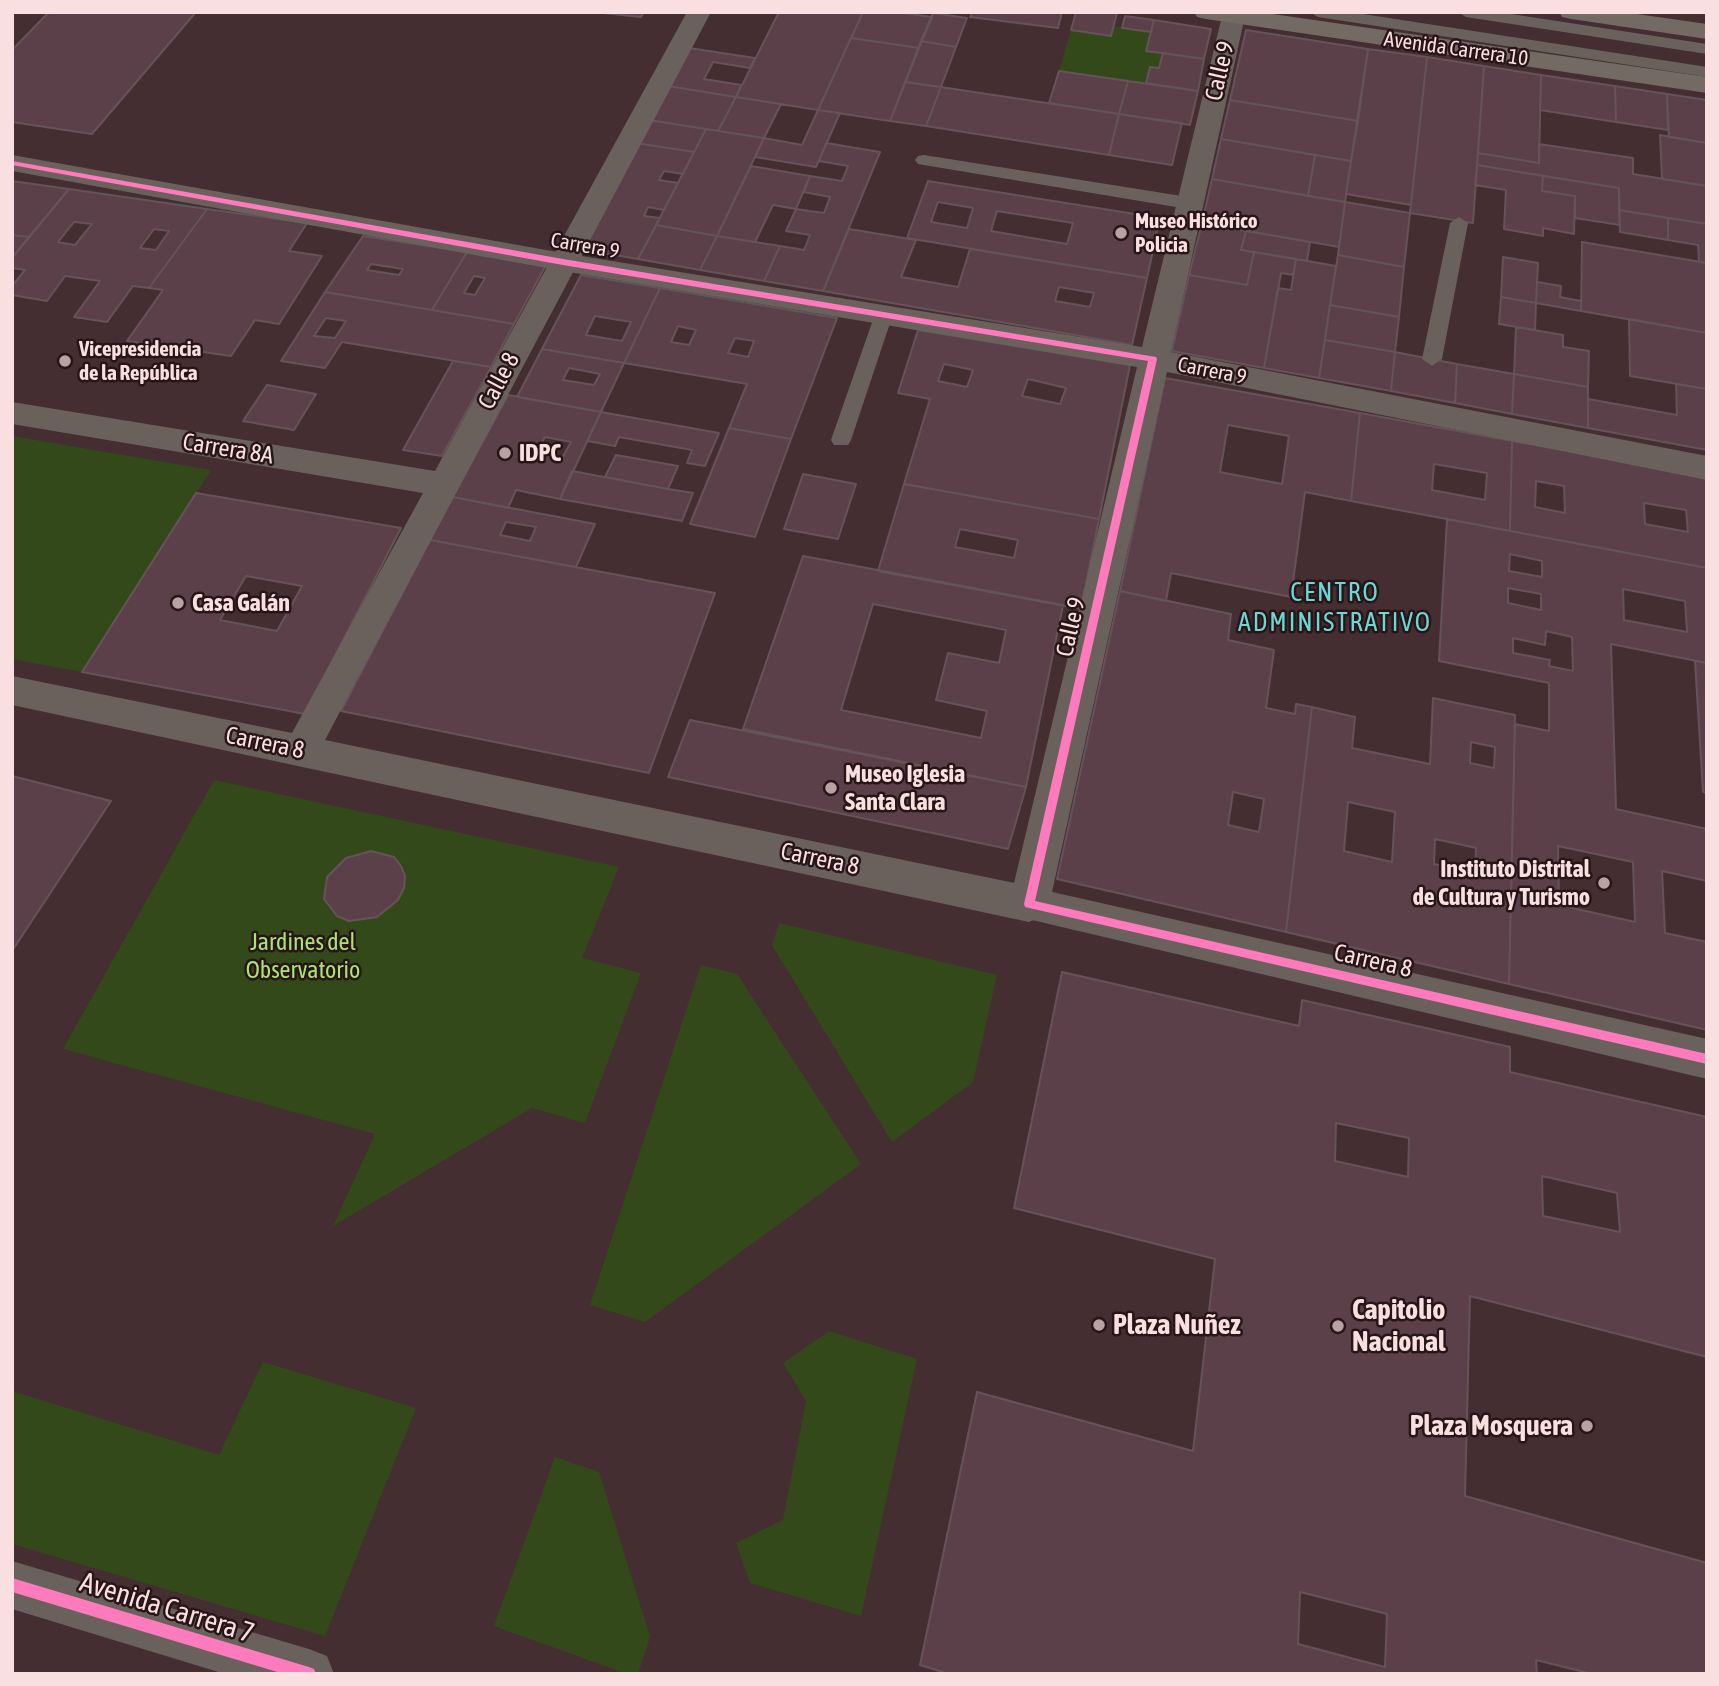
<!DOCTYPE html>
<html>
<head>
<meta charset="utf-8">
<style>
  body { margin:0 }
  #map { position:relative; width:1719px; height:1686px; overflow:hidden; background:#442e31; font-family:"Asap Condensed",sans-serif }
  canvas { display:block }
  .frame { position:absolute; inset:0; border:14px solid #fadfe1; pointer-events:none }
</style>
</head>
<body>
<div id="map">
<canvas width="1719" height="1686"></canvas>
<div class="frame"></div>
</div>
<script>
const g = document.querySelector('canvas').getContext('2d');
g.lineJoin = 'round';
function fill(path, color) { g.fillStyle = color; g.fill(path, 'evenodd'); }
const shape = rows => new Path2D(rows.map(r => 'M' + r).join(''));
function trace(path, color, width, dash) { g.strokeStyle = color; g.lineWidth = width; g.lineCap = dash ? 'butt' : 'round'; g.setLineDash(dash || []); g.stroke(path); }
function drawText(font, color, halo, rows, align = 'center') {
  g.font = font + ' "Asap Condensed",sans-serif'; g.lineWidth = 5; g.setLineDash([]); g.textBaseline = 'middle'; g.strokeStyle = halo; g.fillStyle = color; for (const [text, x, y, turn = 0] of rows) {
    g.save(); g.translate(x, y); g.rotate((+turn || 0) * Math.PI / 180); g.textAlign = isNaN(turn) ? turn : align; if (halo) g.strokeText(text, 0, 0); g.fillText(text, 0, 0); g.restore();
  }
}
const green = shape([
  [1113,26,1151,32,1146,51,1163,53,1159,68,1150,67,1146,83,1059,71,1071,30,1111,36],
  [12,436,211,470,82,672,12,659],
  [214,780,619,867,582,958,641,973,585,1123,532,1108,333,1226,375,1134,63,1049],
  [779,923,997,975,973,1082,892,1142,772,945],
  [701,965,737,974,861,1164,645,1322,590,1305],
  [829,1331,917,1359,861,1616,750,1583,736,1543,783,1520,806,1401,783,1363],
  [263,1362,416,1408,325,1636,12,1544,12,1391,219,1455],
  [555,1457,599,1472,650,1637,638,1674,627,1674,494,1626]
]);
const building = shape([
  [49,12,196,12,92,134,12,122,12,50,49,12],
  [594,12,644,12,641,17,594,12],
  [779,12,863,12,818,110,736,97,779,12],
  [863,12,896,12,932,17,919,48,851,38,863,12],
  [972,12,1062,12,1058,28,970,17,972,12],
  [1076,12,1117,13,1111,36,1071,30,1076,12],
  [933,13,967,18,956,47,921,41,933,13],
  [1125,16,1154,20,1151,32,1122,28,1125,16],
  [1154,20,1211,29,1204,59,1146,51,1154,20],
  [1246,30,1368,49,1358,121,1230,100,1246,30],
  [851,38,919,48,890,121,818,110,851,38],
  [921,41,956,47,941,87,905,82,921,41],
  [689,48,755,58,750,68,713,62,704,79,741,85,736,97,668,86,689,48],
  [1368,49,1427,57,1411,205,1346,194,1368,49],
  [1163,53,1204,59,1198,91,1146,83,1150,67,1159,68,1163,53],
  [1427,57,1484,66,1473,223,1410,213,1427,57],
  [1484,66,1541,75,1539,163,1478,153,1484,66],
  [1059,71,1128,81,1119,114,1049,103,1059,71],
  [1541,75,1615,86,1616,122,1540,110,1541,75],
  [1128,81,1198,91,1190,125,1119,114,1128,81],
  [905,82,941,87,926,126,890,121,905,82],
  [668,86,736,97,718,131,649,120,668,86],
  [1615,86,1667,94,1668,130,1616,122,1615,86],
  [941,87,1119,114,1109,155,926,126,941,87],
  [1667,94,1707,100,1707,143,1669,137,1667,94],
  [736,97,781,104,764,138,718,131,736,97],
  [1230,100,1358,121,1351,161,1221,139,1230,100],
  [818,110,840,113,816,167,755,157,764,138,802,145,818,110],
  [1119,114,1182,123,1172,165,1109,155,1119,114],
  [649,120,706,129,694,152,636,143,649,120],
  [706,129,764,138,717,236,656,225,706,129],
  [1660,135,1707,143,1707,186,1662,179,1660,135],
  [1221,139,1315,155,1308,196,1212,179,1221,139],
  [636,143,694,152,683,174,664,171,659,180,678,183,664,210,648,207,644,216,660,218,638,259,580,249,636,143],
  [826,143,880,152,823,291,764,281,780,246,804,250,810,235,786,231,796,209,824,213,830,197,804,192,810,176,842,181,848,166,819,161,826,143],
  [1539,144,1633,158,1633,174,1707,186,1707,224,1619,210,1619,188,1477,165,1478,153,1539,163,1539,144],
  [1315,155,1351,161,1345,202,1308,196,1315,155],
  [1477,165,1543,176,1542,191,1575,196,1574,234,1543,228,1543,236,1504,229,1506,190,1475,185,1477,165],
  [751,166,810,176,796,209,773,205,755,242,717,236,751,166],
  [1543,176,1619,188,1620,225,1575,218,1575,196,1542,191,1543,176],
  [1212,179,1345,202,1339,247,1202,223,1212,179],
  [12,181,69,189,29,237,12,235,12,181],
  [928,181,1160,218,1147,278,907,238,928,181],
  [938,202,973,208,967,228,931,222,938,202],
  [997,211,1073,223,1067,244,991,231,997,211],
  [69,189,207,209,149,288,133,286,107,322,74,317,100,281,65,276,47,301,12,295,12,286,25,270,12,268,12,258,69,189],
  [74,222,92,224,75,245,58,242,74,222],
  [154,229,169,231,156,250,140,248,154,229],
  [1345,202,1410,213,1404,267,1338,255,1345,202],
  [207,209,307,223,289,251,322,256,279,324,255,320,231,356,127,341,163,290,149,288,207,209],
  [1619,210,1668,218,1668,240,1620,232,1619,210],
  [1668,218,1707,224,1707,263,1699,262,1698,245,1668,240,1668,218],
  [1202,223,1246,231,1241,250,1254,252,1247,285,1189,275,1202,223],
  [656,225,717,236,700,270,638,259,656,225],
  [849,229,916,240,901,277,958,287,970,249,1147,278,1132,345,823,291,849,229],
  [1059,287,1094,293,1090,307,1055,301,1059,287],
  [1246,231,1310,242,1307,261,1241,250,1246,231],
  [12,235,29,237,12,258,12,235],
  [363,236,467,252,432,310,325,292,363,236],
  [371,264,403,269,399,275,367,270,371,264],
  [717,236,780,246,764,281,700,270,717,236],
  [1582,242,1707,263,1707,333,1581,311,1582,242],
  [467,252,546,265,514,324,432,310,467,252],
  [474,276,485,278,475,295,464,293,474,276],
  [1254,252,1296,259,1293,275,1281,273,1264,368,1172,351,1189,275,1247,285,1254,252],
  [1338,255,1404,267,1399,317,1330,305,1338,255],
  [1503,257,1538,263,1536,303,1501,297,1503,257],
  [1296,259,1336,266,1319,378,1264,368,1278,288,1291,290,1296,259],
  [581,275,660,288,624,363,542,349,581,275],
  [595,316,631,322,622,341,586,335,595,316],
  [1537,282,1561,286,1560,297,1581,301,1581,311,1536,303,1537,282],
  [660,288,837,318,791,439,729,428,747,384,624,363,660,288],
  [678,326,696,330,689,345,671,342,678,326],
  [735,338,754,341,748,357,728,353,735,338],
  [325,292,432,310,514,324,491,367,342,342,325,368,281,361,325,292],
  [326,318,346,321,335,338,314,336,326,318],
  [1501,297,1536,303,1535,330,1499,324,1501,297],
  [1330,305,1399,317,1395,352,1325,340,1330,305],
  [1629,319,1707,333,1707,389,1630,376,1629,319],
  [1516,327,1563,335,1563,347,1589,351,1588,387,1514,374,1516,327],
  [918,330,1130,365,1099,519,904,484,930,399,898,393,918,330],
  [944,364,973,370,967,387,938,381,944,364],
  [1028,379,1066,388,1060,404,1022,396,1028,379],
  [1325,340,1395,352,1391,391,1319,378,1325,340],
  [542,349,624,363,601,412,517,397,542,349],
  [569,368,600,374,594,385,563,380,569,368],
  [1395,352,1457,364,1455,403,1391,391,1395,352],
  [453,361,491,367,442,456,403,450,453,361],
  [1457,364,1514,374,1512,414,1455,403,1457,364],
  [1514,374,1588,387,1588,428,1512,414,1514,374],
  [1165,378,1360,413,1351,501,1305,492,1291,597,1171,573,1166,601,1120,591,1165,378],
  [1228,425,1289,436,1282,484,1220,472,1228,425],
  [1676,384,1707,389,1707,450,1588,428,1588,399,1677,415,1676,384],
  [267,385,316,394,294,430,243,421,267,385],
  [508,395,601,412,560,499,516,490,508,508,453,497,508,395],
  [545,437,571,442,562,458,536,453,545,437],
  [601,412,719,433,705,466,687,463,692,450,619,437,615,446,587,441,601,412],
  [1360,413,1512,441,1510,531,1351,501,1360,413],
  [1434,464,1487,473,1485,500,1432,490,1434,464],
  [729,428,791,439,755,537,690,524,729,428],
  [1512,441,1707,475,1707,568,1510,531,1512,441],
  [1536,481,1564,486,1565,513,1535,507,1536,481],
  [1644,503,1686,510,1688,532,1645,524,1644,503],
  [616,455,678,466,668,489,605,477,616,455],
  [572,471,668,489,693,493,682,521,560,499,572,471],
  [803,474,856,484,838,539,784,529,803,474],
  [904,484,1099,519,1081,609,878,571,904,484],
  [960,529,1018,540,1014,558,955,547,960,529],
  [196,493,401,528,305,714,82,672,196,493],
  [246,576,302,586,277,631,220,620,246,576],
  [453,497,595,524,576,567,430,540,453,497],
  [506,522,536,527,530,541,500,535,506,522],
  [1447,519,1707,568,1707,663,1611,644,1616,809,1707,829,1707,881,1662,871,1665,933,1707,942,1707,1030,1509,984,1515,724,1549,731,1549,683,1439,661,1447,519],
  [1510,554,1542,561,1542,577,1509,571,1510,554],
  [1508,588,1541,594,1541,610,1508,603,1508,588],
  [1623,589,1685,601,1687,632,1624,620,1623,589],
  [1546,631,1572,637,1573,671,1549,666,1550,660,1513,653,1513,638,1545,645,1546,631],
  [1558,846,1633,862,1635,922,1559,905,1558,846],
  [430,540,715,593,649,773,341,711,430,540],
  [803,556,1063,605,1026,787,743,729,803,556],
  [873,604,1006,630,999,663,948,653,936,700,987,711,981,738,841,710,873,604],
  [1120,591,1231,614,1228,640,1274,650,1266,708,1295,714,1296,704,1312,707,1286,932,1057,879,1120,591],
  [1233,792,1264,799,1259,832,1228,825,1233,792],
  [1695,661,1707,663,1707,793,1703,792,1695,661],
  [1433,698,1515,715,1509,984,1286,932,1312,707,1355,717,1352,748,1430,764,1433,698],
  [1471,742,1495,747,1494,768,1470,763,1471,742],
  [1348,802,1395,812,1392,862,1344,851,1348,802],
  [1435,839,1476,848,1475,873,1434,864,1435,839],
  [690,720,1026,787,1008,849,668,777,690,720],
  [12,776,111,801,12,951,12,776],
  [371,851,394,857,401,866,405,876,404,888,398,900,377,917,349,921,337,916,324,899,327,877,346,858,371,851],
  [1062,972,1299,1026,1302,1000,1510,1047,1510,1072,1707,1117,1707,1357,1470,1296,1465,1496,1707,1563,1707,1674,1592,1674,1536,1660,1537,1674,949,1674,920,1665,977,1392,1193,1451,1215,1259,1014,1208,1062,972],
  [1336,1123,1409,1138,1408,1177,1335,1161,1336,1123],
  [1542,1176,1617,1193,1620,1232,1543,1216,1542,1176],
  [1300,1592,1387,1614,1385,1667,1298,1644,1300,1592]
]);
const service = shape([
  [1310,12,1350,12,1707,67,1707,77,1318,17,1310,12],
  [1458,12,1498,12,1707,44,1707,54,1466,17,1458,12],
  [924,155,1188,197,1197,203,1188,209,918,164,915,160,918,156,924,155],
  [1459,217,1468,223,1442,359,1432,366,1422,359,1450,223,1459,217],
  [884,308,893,314,851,440,848,445,834,445,831,440,875,314,884,308]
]);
const pedestrian = shape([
  [12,1561,309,1649,327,1656,334,1674,225,1674,12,1609,12,1561]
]);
const minor = shape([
  [687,12,711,12,325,740,1029,886,1043,892,1049,904,1043,916,1029,922,12,705,12,676,292,733,423,493,12,424,12,402,435,471,687,12]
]);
const tertiary = shape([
  [1223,12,1243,12,1245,16,1171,352,1707,456,1707,480,1167,372,1052,892,1707,1039,1707,1079,1015,916,1009,904,1137,367,563,271,12,171,12,155,563,253,1142,347,1223,12]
]);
const primary = shape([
  [1194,12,1259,12,1707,77,1707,93,1206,19,1197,17,1194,12],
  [1559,12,1623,12,1707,24,1707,39,1571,19,1562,17,1559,12]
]);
const cycleway = shape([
  [12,161,563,259,1156,357,1157,359,1035,901,1707,1054,1707,1064,1025,907,1024,904,1148,361,563,265,12,165,12,161],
  [12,1578,309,1667,314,1669,316,1674,284,1674,12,1592,12,1578]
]);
const markers = [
  [1121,233,7,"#baa1a3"],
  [65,361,7,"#baa1a3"],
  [505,453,7,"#baa1a3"],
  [178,603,7,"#baa1a3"],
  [831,788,7,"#baa1a3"],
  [1604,883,7,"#baa1a3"],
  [1099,1325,7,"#baa1a3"],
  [1338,1326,7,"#baa1a3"],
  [1587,1426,7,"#baa1a3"]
];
const farStreetnames = [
  ["Avenida Carrera 10",1456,49,8],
  ["Carrera 9",585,246,10],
  ["Carrera 9",1212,371,11]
];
const farPoinames = [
  ["Museo Histórico",1135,221],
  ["Policia",1135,245],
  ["Vicepresidencia",79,349],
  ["de la República",79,373]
];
const streetNames = [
  ["Calle 9",1220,71,-77],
  ["Calle 8",499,381,-62],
  ["Carrera 8A",228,449,9],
  ["Calle 9",1071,627,-77],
  ["Carrera 8",265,743,12],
  ["Carrera 8",820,859,12],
  ["Carrera 8",1373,961,13]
];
const poiNames = [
  ["IDPC",519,453],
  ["Casa Galán",192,603],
  ["Museo Iglesia",845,774],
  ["Santa Clara",845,802],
  ["Instituto Distrital",1590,869,"right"],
  ["de Cultura y Turismo",1590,897,"right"]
];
const parkNames = [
  ["Jardines del",303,942],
  ["Observatorio",303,970]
];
const neighbourhoodNames = [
  ["CENTRO",1335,593],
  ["ADMINISTRATIVO",1335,623]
];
const nearPoinames = [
  ["Capitolio",1352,1310],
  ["Nacional",1352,1342],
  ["Plaza Nuñez",1113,1325],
  ["Plaza Mosquera",1573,1426,"right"]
];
const nearStreetnames = [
  ["Avenida Carrera 7",167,1608,17]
];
fill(green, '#34491a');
fill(building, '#5b404a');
trace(building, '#665359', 2);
fill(service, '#6a615d');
fill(pedestrian, '#6a615d');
fill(minor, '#6a615d');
fill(tertiary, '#6a615d');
fill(primary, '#736a64');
fill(cycleway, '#fd7abc');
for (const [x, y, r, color] of markers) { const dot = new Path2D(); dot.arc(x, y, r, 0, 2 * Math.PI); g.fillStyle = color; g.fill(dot); trace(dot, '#271517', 2.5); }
drawText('21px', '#fadfe1', '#271517', farStreetnames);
drawText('bold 21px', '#fadfe1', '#271517', farPoinames, 'left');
drawText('24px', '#fadfe1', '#271517', streetNames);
drawText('bold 24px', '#fadfe1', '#271517', poiNames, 'left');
drawText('24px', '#a9e570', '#271517', parkNames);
g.letterSpacing = '2px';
drawText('26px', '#6cd8d4', '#271517', neighbourhoodNames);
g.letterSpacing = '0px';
drawText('bold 28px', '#fadfe1', '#271517', nearPoinames, 'left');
drawText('28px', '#fadfe1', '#271517', nearStreetnames);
</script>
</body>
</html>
